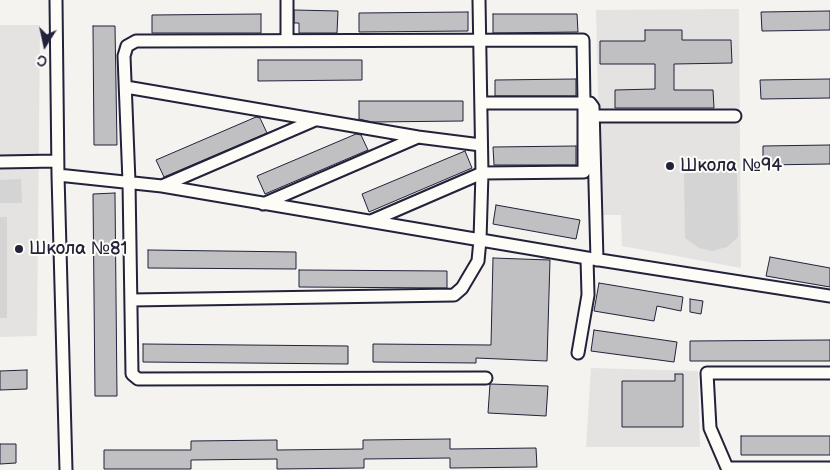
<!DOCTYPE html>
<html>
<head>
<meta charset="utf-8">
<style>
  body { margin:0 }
  #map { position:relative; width:830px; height:470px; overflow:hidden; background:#f4f3ef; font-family:"Balsamiq Sans",sans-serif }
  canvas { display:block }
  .north { position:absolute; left:20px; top:20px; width:50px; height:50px; -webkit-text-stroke:4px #fdfcf7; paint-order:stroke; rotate:190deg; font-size:14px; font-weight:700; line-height:20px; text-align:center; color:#22223b }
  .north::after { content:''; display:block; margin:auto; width:18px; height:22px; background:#22223b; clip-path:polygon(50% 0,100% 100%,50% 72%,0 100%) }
</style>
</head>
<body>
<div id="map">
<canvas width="830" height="470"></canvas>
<div class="north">С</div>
</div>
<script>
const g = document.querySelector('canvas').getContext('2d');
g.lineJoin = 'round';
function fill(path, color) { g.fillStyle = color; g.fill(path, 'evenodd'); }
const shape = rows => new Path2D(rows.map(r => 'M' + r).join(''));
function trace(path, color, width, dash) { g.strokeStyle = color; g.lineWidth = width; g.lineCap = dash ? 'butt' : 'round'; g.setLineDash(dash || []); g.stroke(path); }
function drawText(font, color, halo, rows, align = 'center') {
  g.font = font + ' "Balsamiq Sans",sans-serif'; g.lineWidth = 4; g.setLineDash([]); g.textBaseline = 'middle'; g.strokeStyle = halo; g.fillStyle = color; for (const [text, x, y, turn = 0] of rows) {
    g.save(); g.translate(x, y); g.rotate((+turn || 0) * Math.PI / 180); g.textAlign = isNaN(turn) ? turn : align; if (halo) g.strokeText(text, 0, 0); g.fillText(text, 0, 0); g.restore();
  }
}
const built = shape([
  [739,9,741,268,622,246,621,215,601,215,596,10],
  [0,25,40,25,37,336,0,337],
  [591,368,698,371,700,447,586,447]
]);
const green = shape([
  [710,160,725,163,737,174,738,237,727,247,712,251,699,248,685,238,684,175,694,164],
  [21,179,22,203,0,203,0,180],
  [0,217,7,217,7,318,0,318]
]);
const building = shape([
  [294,10,338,11,337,33,299,33,299,23,294,23,294,10],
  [830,11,830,30,762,31,761,12,830,11],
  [468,12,468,31,359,32,359,13,468,12],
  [261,14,261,33,152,33,152,15,261,14],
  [493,14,577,14,578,32,493,33,493,14],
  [93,26,115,26,117,145,94,145,93,26],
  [645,30,682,30,682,40,731,40,732,63,674,64,674,90,713,90,714,108,615,108,615,90,655,89,655,64,600,64,600,41,645,41,645,30],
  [258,60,362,60,362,80,258,81,258,60],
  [576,79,576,96,495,96,495,80,576,79],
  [830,79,830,98,761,99,760,80,830,79],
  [359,101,463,101,463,121,372,122,359,119,359,101],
  [256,117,260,118,267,133,164,177,156,160,256,117],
  [356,134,361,135,368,150,265,194,257,176,356,134],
  [830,145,830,164,763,165,763,146,830,145],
  [576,146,576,165,494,165,493,147,576,146],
  [465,151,472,168,369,212,362,194,465,151],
  [115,193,117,396,95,396,93,194,115,193],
  [496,205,580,220,576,239,493,224,496,205],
  [148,250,296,252,296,269,148,268,148,250],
  [770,257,830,268,830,287,766,276,770,257],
  [493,258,550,260,547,361,476,358,476,363,373,362,373,344,491,345,493,258],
  [299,270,447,271,447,288,299,287,299,270],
  [599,283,683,297,681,311,657,306,654,321,594,311,599,283],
  [690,299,703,301,701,314,690,312,690,299],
  [594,330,677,342,674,362,591,351,594,330],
  [830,340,830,361,690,361,690,341,830,340],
  [143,344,348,346,348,364,143,362,143,344],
  [27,370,27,389,0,390,0,371,27,370],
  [675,374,683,374,683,427,622,427,622,381,675,381,675,374],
  [490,384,548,386,546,416,488,413,490,384],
  [741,436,830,436,830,455,741,455,741,436],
  [450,439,450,449,536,448,537,467,450,468,450,458,364,459,364,468,277,469,277,459,191,460,191,469,104,469,104,450,191,450,191,441,277,440,277,450,363,449,363,440,450,439],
  [0,444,16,444,16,463,0,464,0,444]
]);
const minor = shape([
  [56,0,58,175,66,470],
  [287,0,287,40],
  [126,87,418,137,481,145],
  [586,116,735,116],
  [0,162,57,161],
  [58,175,162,186,587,258,830,296],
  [162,186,315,120],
  [263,204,418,137],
  [371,221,482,173,584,172,584,103,481,103],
  [131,300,454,295,462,288,478,261,480,240,482,173,479,0],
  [578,353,588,295,587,258],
  [486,378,138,379,132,374,129,182,124,56,127,46,136,41,583,40,584,103,590,103,593,107,597,260],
  [728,468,830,468],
  [728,470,710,428,707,373,830,373]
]);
const markers = [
  [670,166,5,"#22223b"],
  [19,249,5,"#22223b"]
];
const poiNames = [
  ["Школа №94",680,166],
  ["Школа №81",29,249]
];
fill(built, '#e4e3e2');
fill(green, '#d5d4d5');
fill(building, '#c0bfc2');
trace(building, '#22223b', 1);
trace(minor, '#22223b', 15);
trace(minor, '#fdfcf7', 11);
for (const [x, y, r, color] of markers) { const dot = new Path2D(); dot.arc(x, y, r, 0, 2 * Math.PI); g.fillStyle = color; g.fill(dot); trace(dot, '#fdfcf7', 2); }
drawText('18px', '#22223b', '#fdfcf7', poiNames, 'left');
</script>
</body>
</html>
